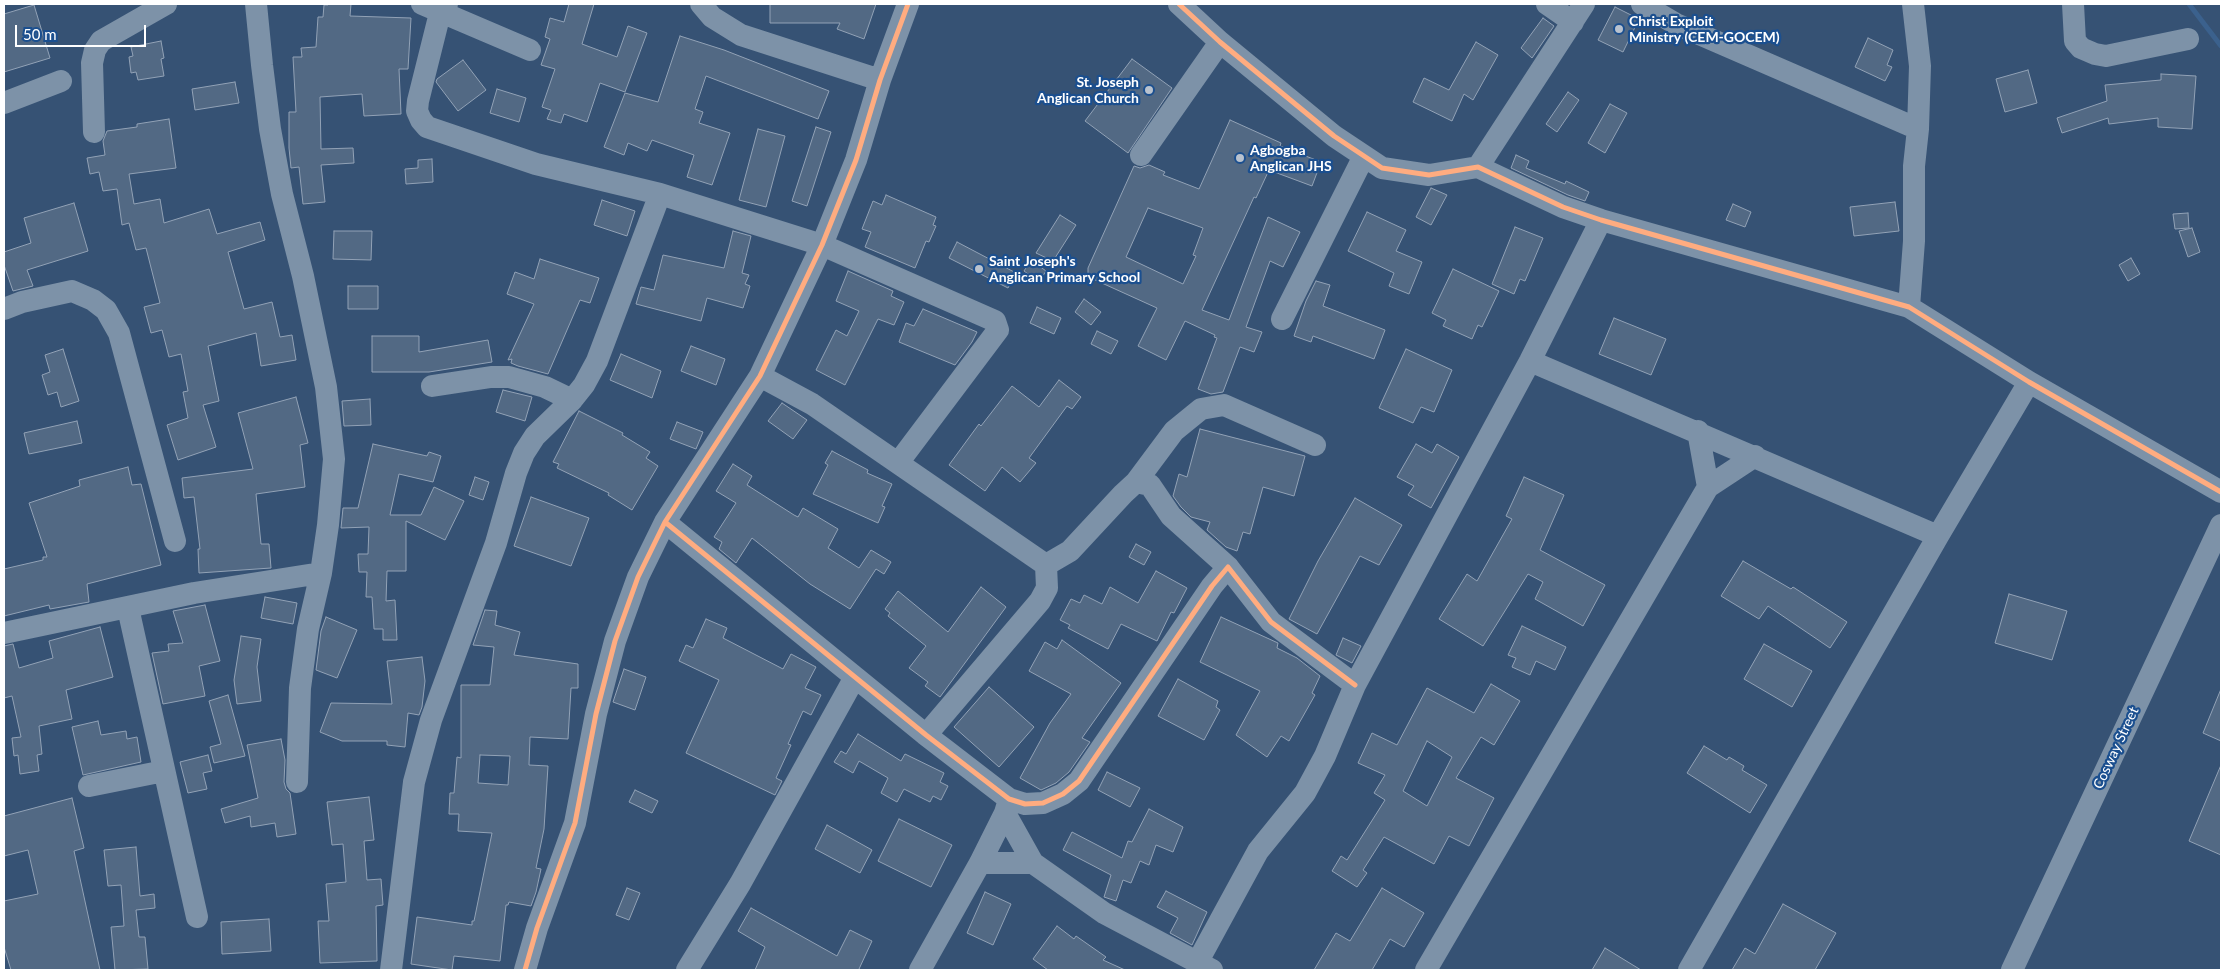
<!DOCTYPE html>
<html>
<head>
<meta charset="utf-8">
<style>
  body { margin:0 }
  #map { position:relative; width:2225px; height:974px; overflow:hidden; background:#365274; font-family:Lato,sans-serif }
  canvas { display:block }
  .frame { position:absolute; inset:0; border:5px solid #fff; pointer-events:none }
  .scale { position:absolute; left:15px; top:25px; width:131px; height:22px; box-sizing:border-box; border:2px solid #fff; border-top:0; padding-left:6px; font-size:15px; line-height:18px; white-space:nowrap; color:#fff; -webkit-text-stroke:4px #1b4f8f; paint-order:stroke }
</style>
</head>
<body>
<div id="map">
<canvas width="2225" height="974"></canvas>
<div class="frame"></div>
<div class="scale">50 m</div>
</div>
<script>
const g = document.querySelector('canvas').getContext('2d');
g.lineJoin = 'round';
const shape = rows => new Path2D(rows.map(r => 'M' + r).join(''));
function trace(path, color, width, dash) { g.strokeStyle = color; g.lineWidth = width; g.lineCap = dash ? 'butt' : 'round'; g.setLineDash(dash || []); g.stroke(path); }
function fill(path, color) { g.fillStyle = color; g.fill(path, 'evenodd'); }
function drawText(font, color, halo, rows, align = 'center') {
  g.font = font + ' Lato,sans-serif'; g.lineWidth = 4.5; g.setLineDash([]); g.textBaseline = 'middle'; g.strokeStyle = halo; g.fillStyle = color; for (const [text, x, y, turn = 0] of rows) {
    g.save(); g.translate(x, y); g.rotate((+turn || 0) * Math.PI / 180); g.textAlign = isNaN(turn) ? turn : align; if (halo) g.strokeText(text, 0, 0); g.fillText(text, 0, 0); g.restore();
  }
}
const stream = shape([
  [2189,4,2221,46]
]);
const building = shape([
  [328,4,351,4,350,16,411,18,408,69,399,69,401,114,364,116,362,94,320,97,321,149,353,148,354,163,321,165,325,202,303,204,299,167,291,168,289,148,289,112,296,112,293,57,302,57,301,48,316,47,318,17,323,17,324,5,328,5,328,4],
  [569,4,594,4,582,44,617,57,628,26,647,33,625,92,600,83,587,122,564,114,561,123,547,119,551,110,542,107,555,69,541,65,550,39,545,37,550,18,564,22,569,4],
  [770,4,876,4,864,39,837,29,840,23,770,23,770,4],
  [34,5,50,58,4,72,4,14,34,5],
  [1615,7,1639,19,1623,52,1598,40,1615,7],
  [1543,18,1554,26,1532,58,1521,48,1543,18],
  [680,36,724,50,829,91,818,119,706,76,695,109,703,112,699,123,730,133,712,185,687,177,694,155,652,140,647,151,628,143,624,155,604,147,625,93,658,102,680,36],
  [1868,38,1893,50,1887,65,1892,67,1885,81,1855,67,1868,38],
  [161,41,164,58,161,59,164,76,138,80,136,72,131,73,129,57,133,56,131,47,161,41],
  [1476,42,1498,55,1473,100,1464,94,1452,121,1413,102,1424,78,1449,90,1476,42],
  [1132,59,1172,88,1128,153,1085,121,1132,59],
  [463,60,486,90,458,111,436,82,437,79,463,60],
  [2028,70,2037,103,2005,112,1996,79,2028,70],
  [2161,74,2196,76,2192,129,2158,127,2158,118,2109,124,2108,118,2062,133,2057,118,2107,101,2105,85,2161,80,2161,74],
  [235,82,239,103,195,110,192,89,235,82],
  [497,89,526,98,519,122,490,113,497,89],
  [1568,92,1579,100,1557,132,1546,124,1568,92],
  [1610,104,1627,113,1605,153,1588,143,1610,104],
  [169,119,176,168,129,174,134,204,160,199,164,223,209,209,217,234,260,222,265,240,228,252,244,309,272,302,280,337,292,335,296,360,261,366,256,333,208,346,219,401,203,405,216,447,178,460,167,425,188,418,183,392,188,391,181,354,169,357,162,330,151,333,144,307,160,303,146,248,136,250,129,223,122,225,117,189,103,191,99,172,90,174,87,158,105,155,103,141,107,131,137,127,137,124,169,119],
  [1230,120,1281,143,1280,146,1321,162,1312,186,1269,170,1256,198,1254,197,1202,310,1229,320,1268,217,1300,232,1283,267,1270,261,1246,327,1262,332,1254,352,1240,347,1223,392,1211,394,1198,389,1217,338,1214,337,1215,335,1185,321,1166,360,1138,346,1157,308,1093,279,1088,274,1088,268,1134,166,1140,168,1149,165,1165,172,1163,175,1199,189,1230,120],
  [1148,208,1203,228,1193,255,1196,256,1183,284,1126,257,1148,208],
  [816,127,831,132,807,206,792,201,816,127],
  [758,129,785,136,766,207,739,200,758,129],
  [1516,155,1529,161,1526,168,1565,184,1566,181,1589,192,1585,201,1568,195,1511,168,1516,155],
  [432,159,433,182,406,184,405,169,418,168,418,160,432,159],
  [1431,188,1447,195,1431,225,1416,217,1431,188],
  [886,195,936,217,933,225,936,226,929,242,926,241,915,268,865,247,871,232,862,229,873,201,882,205,886,195],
  [602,200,635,211,627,236,594,225,602,200],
  [1895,202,1899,231,1854,236,1850,207,1895,202],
  [74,203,88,251,27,270,33,286,13,291,4,265,4,252,31,243,24,218,74,203],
  [1733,204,1751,212,1745,227,1726,220,1733,204],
  [1367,212,1406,230,1396,251,1422,262,1409,294,1389,286,1394,273,1348,251,1367,212],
  [2188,213,2189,228,2175,229,2173,214,2188,213],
  [1060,215,1076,225,1053,261,1036,253,1060,215],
  [1515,227,1543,238,1525,281,1520,279,1514,294,1492,284,1515,227],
  [2192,228,2200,252,2188,257,2179,231,2192,228],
  [334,231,372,231,371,260,333,259,334,231],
  [733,231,751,236,742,273,749,275,745,284,750,286,743,308,707,298,701,321,636,304,641,287,654,290,663,255,724,268,733,231],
  [957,242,1016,273,1008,288,949,258,957,242],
  [2131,258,2140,274,2128,281,2119,265,2131,258],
  [540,259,599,278,590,303,580,300,548,374,518,366,511,363,512,359,508,360,534,304,507,294,515,272,534,279,540,259],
  [1031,260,1046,271,1039,282,1024,271,1031,260],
  [1453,269,1499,291,1482,327,1478,325,1472,339,1443,326,1446,320,1432,313,1453,269],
  [848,271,893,291,891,296,904,302,894,325,878,319,845,385,816,370,836,330,847,336,859,311,836,301,848,271],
  [1316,281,1330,285,1323,306,1385,330,1374,359,1313,336,1311,342,1294,336,1306,301,1316,281],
  [348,286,378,286,378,309,348,309,348,286],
  [1084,299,1101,312,1091,325,1075,312,1084,299],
  [1037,307,1061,318,1054,334,1030,323,1037,307],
  [923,309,977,332,972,342,955,365,899,342,906,323,914,326,923,309],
  [1614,318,1666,339,1651,375,1599,354,1614,318],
  [1097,331,1118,341,1111,354,1091,344,1097,331],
  [372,336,419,336,419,352,488,340,492,362,429,372,372,372,372,336],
  [691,346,725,359,716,385,681,371,691,346],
  [63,349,79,401,61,407,57,392,48,395,42,375,50,372,45,355,63,349],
  [1406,349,1452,370,1434,412,1421,407,1413,423,1379,408,1406,349],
  [621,354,661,371,652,398,610,380,621,354],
  [1059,380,1081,397,1072,409,1067,406,1029,458,1036,463,1020,482,1002,467,985,491,949,465,979,424,981,426,1012,386,1039,407,1059,380],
  [503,390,532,397,525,421,496,412,503,390],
  [296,397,308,443,300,445,305,487,256,494,261,544,269,544,271,568,199,573,198,549,200,549,194,497,184,498,182,478,253,469,238,413,296,397],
  [370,399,371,425,344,426,342,401,370,399],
  [782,403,807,420,793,439,768,421,782,403],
  [579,411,623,433,622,435,650,452,646,458,658,466,632,510,608,495,609,493,557,468,559,464,553,462,579,411],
  [77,421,82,443,29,454,24,433,77,421],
  [677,422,703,432,696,449,670,439,677,422],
  [1200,429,1305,456,1294,496,1263,487,1250,534,1243,532,1237,551,1226,547,1207,530,1210,522,1191,517,1181,507,1173,496,1179,474,1187,477,1200,429],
  [373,444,427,456,429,452,441,456,433,482,399,474,390,515,421,515,434,487,464,501,445,540,406,521,406,571,387,571,386,601,395,600,397,640,383,640,383,629,374,629,372,597,366,597,367,572,359,572,358,554,368,554,369,527,341,528,343,508,358,508,373,444],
  [1416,444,1432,453,1437,444,1459,457,1431,508,1408,495,1414,486,1397,477,1416,444],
  [832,451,868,470,867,473,892,484,882,506,885,507,878,523,813,494,828,465,825,463,832,451],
  [733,464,752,476,747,485,794,515,798,517,803,508,838,529,828,548,859,568,871,550,891,562,884,574,876,569,850,609,810,584,752,538,736,563,719,549,722,542,714,537,736,503,716,491,733,464],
  [128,467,132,485,141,484,161,565,87,584,89,602,50,609,49,605,4,616,4,569,43,560,43,557,47,557,29,503,80,486,79,480,128,467],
  [475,477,489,482,483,500,469,495,475,477],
  [1524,477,1564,495,1540,550,1605,585,1583,626,1535,599,1543,582,1528,574,1483,646,1439,619,1467,574,1477,581,1512,519,1506,516,1524,477],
  [531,497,589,518,571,566,514,546,531,497],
  [1355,498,1402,525,1379,565,1360,556,1317,634,1289,619,1318,561,1355,498],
  [1136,544,1151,552,1144,565,1129,557,1136,544],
  [1743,561,1791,589,1793,587,1847,622,1830,648,1768,606,1759,619,1721,596,1743,561],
  [1156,571,1187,588,1174,613,1171,612,1157,641,1121,624,1108,649,1068,628,1070,625,1060,620,1071,599,1080,603,1084,595,1102,604,1110,587,1138,603,1156,571],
  [981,587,1006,607,940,697,925,686,928,682,909,668,926,646,888,616,890,613,885,609,898,591,948,632,981,587],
  [2009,594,2067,611,2052,660,1995,643,2009,594],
  [265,597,297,603,293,624,261,618,265,597],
  [205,605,220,661,199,666,205,696,163,704,152,653,169,651,168,644,183,643,173,611,205,605],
  [485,610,497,611,495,625,520,632,514,655,578,664,578,688,571,688,568,739,530,737,529,765,548,766,544,829,536,868,541,869,536,892,531,906,509,902,508,905,506,905,500,961,454,956,452,970,411,964,417,917,472,925,472,921,474,921,492,833,458,831,459,814,449,814,450,793,454,793,457,757,461,758,461,685,490,685,494,647,473,645,485,610],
  [480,755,510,756,508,785,478,783,480,755],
  [326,617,357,630,337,678,316,670,321,631,326,617],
  [1221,617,1278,643,1277,648,1297,658,1320,676,1312,693,1315,695,1289,741,1281,736,1267,757,1236,735,1260,691,1200,662,1221,617],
  [706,619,727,628,723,638,783,669,791,654,816,667,805,688,821,695,811,715,803,711,788,744,791,745,776,778,782,781,775,795,686,753,719,680,679,661,686,645,693,648,706,619],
  [1522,626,1566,647,1555,670,1536,661,1530,675,1512,667,1516,658,1508,655,1522,626],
  [100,627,113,677,66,690,72,719,39,726,42,754,37,755,39,771,20,774,18,755,14,756,12,738,21,737,12,696,4,698,4,646,13,644,19,668,53,658,49,641,100,627],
  [241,636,261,639,257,667,261,701,237,704,234,680,241,636],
  [1343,638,1361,646,1352,663,1336,655,1343,638],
  [1062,640,1121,683,1082,738,1090,742,1069,772,1056,783,1041,790,1020,778,1050,723,1071,694,1029,671,1045,642,1057,649,1062,640],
  [1764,644,1812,671,1792,707,1744,679,1764,644],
  [422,657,425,681,422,707,419,715,408,713,405,747,387,745,387,741,342,741,320,732,331,703,392,704,387,661,422,657],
  [624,669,646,677,635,710,613,702,624,669],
  [1178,679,1218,701,1216,707,1220,710,1204,740,1158,716,1178,679],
  [1491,684,1520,701,1494,745,1481,737,1456,778,1494,798,1469,846,1449,836,1434,864,1384,837,1363,870,1367,873,1357,887,1332,871,1341,856,1347,860,1385,800,1374,793,1385,775,1358,763,1372,733,1397,745,1427,688,1474,713,1491,684],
  [1427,741,1452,757,1427,806,1403,791,1427,741],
  [989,687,1034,727,999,767,954,727,989,687],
  [2221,689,2221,741,2203,733,2221,689],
  [228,695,245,756,214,763,210,747,221,744,209,701,228,695],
  [98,721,101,735,126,731,127,739,137,737,141,762,83,775,72,727,98,721],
  [858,734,901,761,905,754,944,773,940,782,948,786,941,800,933,796,930,802,904,789,897,802,881,793,888,778,859,761,853,773,834,762,841,751,846,754,858,734],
  [281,739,285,760,284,782,286,789,290,793,296,834,277,837,275,823,251,827,250,816,225,823,221,809,258,798,247,745,281,739],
  [1704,746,1727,760,1729,757,1744,766,1742,770,1767,785,1750,813,1687,773,1704,746],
  [208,755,212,771,203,773,207,789,188,793,180,762,208,755],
  [2221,765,2221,855,2189,841,2221,765],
  [1107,772,1140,788,1130,807,1098,790,1107,772],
  [635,790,658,801,652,813,629,802,635,790],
  [369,797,374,840,364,841,367,880,381,879,383,905,376,906,377,961,320,963,318,921,329,921,326,884,346,882,343,844,332,845,327,802,369,797],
  [72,798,84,848,74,851,100,970,11,970,4,947,4,901,38,894,28,850,4,856,4,816,72,798],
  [1149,809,1183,827,1173,852,1156,845,1149,865,1140,861,1131,883,1123,880,1116,901,1104,897,1111,875,1063,850,1072,832,1122,858,1128,841,1132,842,1149,809],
  [899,819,952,845,931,887,878,861,899,819],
  [827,825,872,850,860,873,815,849,827,825],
  [136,847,140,896,154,894,155,908,136,910,139,937,145,937,148,969,115,970,111,927,124,926,121,885,108,886,104,850,136,847],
  [627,888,640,893,629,920,616,915,627,888],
  [1382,888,1424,913,1404,947,1390,939,1372,970,1314,970,1336,933,1350,941,1382,888],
  [1166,891,1207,912,1192,945,1170,933,1178,918,1157,907,1166,891],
  [985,892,1011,904,993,945,967,933,985,892],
  [1783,904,1836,933,1815,970,1732,970,1745,948,1755,954,1783,904],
  [751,908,837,956,850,930,872,941,859,969,862,970,755,970,765,947,738,931,751,908],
  [269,919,271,951,222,954,221,922,269,919],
  [1057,926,1074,939,1076,936,1106,957,1103,960,1125,970,1048,970,1033,959,1057,926],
  [1605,948,1641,970,1592,970,1605,948]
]);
const minor = shape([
  [256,4,262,65,270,129,282,194,303,276,326,387,334,459,328,525,321,573,308,629,300,688,297,782],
  [422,4,530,50],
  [447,4,440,13,418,101,417,111,421,120,427,127,536,164,660,194,822,245,995,321,998,330,898,463],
  [701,4,712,17,741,35,880,80],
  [1179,4,1220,42,1334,136,1382,168,1429,175,1478,167,1563,207,1601,220,1909,307,2029,382,2221,492],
  [1547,4,1573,22],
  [1642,4,1676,24,1918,129],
  [2073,4,2075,41,2081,48,2095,54,2106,56,2188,39],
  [4,103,61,81],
  [94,132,92,63,95,50,101,41,166,4],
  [1141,155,1220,42],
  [1478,167,1584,4],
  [1909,307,1914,241,1914,166,1918,129,1920,66,1913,4],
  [4,309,22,302,72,291,93,300,106,310,119,333,175,541],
  [1282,319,1364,156],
  [1530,361,1938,536],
  [760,376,812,404,1046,565,1047,588,1040,601,926,735],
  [432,386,491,377,509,377,545,387,572,400],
  [1136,482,1174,431,1201,409,1224,405,1315,445],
  [1708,487,1755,456],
  [665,522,926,735,1009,799,1025,804,1043,803,1063,794,1079,781,1212,586,1228,567,1271,622,1355,685],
  [1046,565,1070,551,1123,494,1136,482,1150,485,1171,516,1228,567],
  [128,608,197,917],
  [4,633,194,593,321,573],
  [89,786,164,771],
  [1005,813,1033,863,1104,913,1212,970],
  [980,863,1033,863],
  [1197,963,1258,851,1305,793,1325,756,1355,685,1530,361,1601,220],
  [391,970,414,782,431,720,496,543,516,473,524,453,535,436,572,400,584,385,597,361,660,194],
  [525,970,537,928,575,823,596,714,615,641,638,577,665,522,760,376,822,245,856,160,880,80,908,4],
  [687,970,740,884,855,677],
  [920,970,980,863,1005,813,1008,803],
  [1426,970,1708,487,1698,431],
  [1689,970,1938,536,2029,382],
  [2012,970,2221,525]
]);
const cycleway = shape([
  [1179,4,1220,42,1334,136,1382,168,1429,175,1478,167,1563,207,1601,220,1909,307,2029,382,2221,492],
  [665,522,926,735,1009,799,1025,804,1043,803,1063,794,1079,781,1212,586,1228,567,1271,622,1355,685],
  [525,970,537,928,575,823,596,714,615,641,638,577,665,522,760,376,822,245,856,160,880,80,908,4]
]);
const markers = [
  [1619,29,5,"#b9c2ce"],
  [1149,90,5,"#b9c2ce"],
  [1240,158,5,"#b9c2ce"],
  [979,269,5,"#b9c2ce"]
];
const poiNames = [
  ["Christ Exploit",1629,21],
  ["Ministry (CEM-GOCEM)",1629,37],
  ["St. Joseph",1139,82,"right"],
  ["Anglican Church",1139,98,"right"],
  ["Agbogba",1250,150],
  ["Anglican JHS",1250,166],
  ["Saint Joseph's",989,261],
  ["Anglican Primary School",989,277]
];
const streetNames = [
  ["Cosway Street",2116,748,-65]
];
trace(stream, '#3b618d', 5);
fill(building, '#526984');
trace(building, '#92a2b6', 1);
trace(minor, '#7d92a8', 22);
trace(cycleway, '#ffac80', 5);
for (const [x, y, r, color] of markers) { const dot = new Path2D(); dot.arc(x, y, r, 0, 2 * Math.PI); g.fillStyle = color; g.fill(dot); trace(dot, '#1b4f8f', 2); }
drawText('bold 14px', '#fff', '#1b4f8f', poiNames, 'left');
drawText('14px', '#fff', '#1b4f8f', streetNames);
</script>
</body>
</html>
